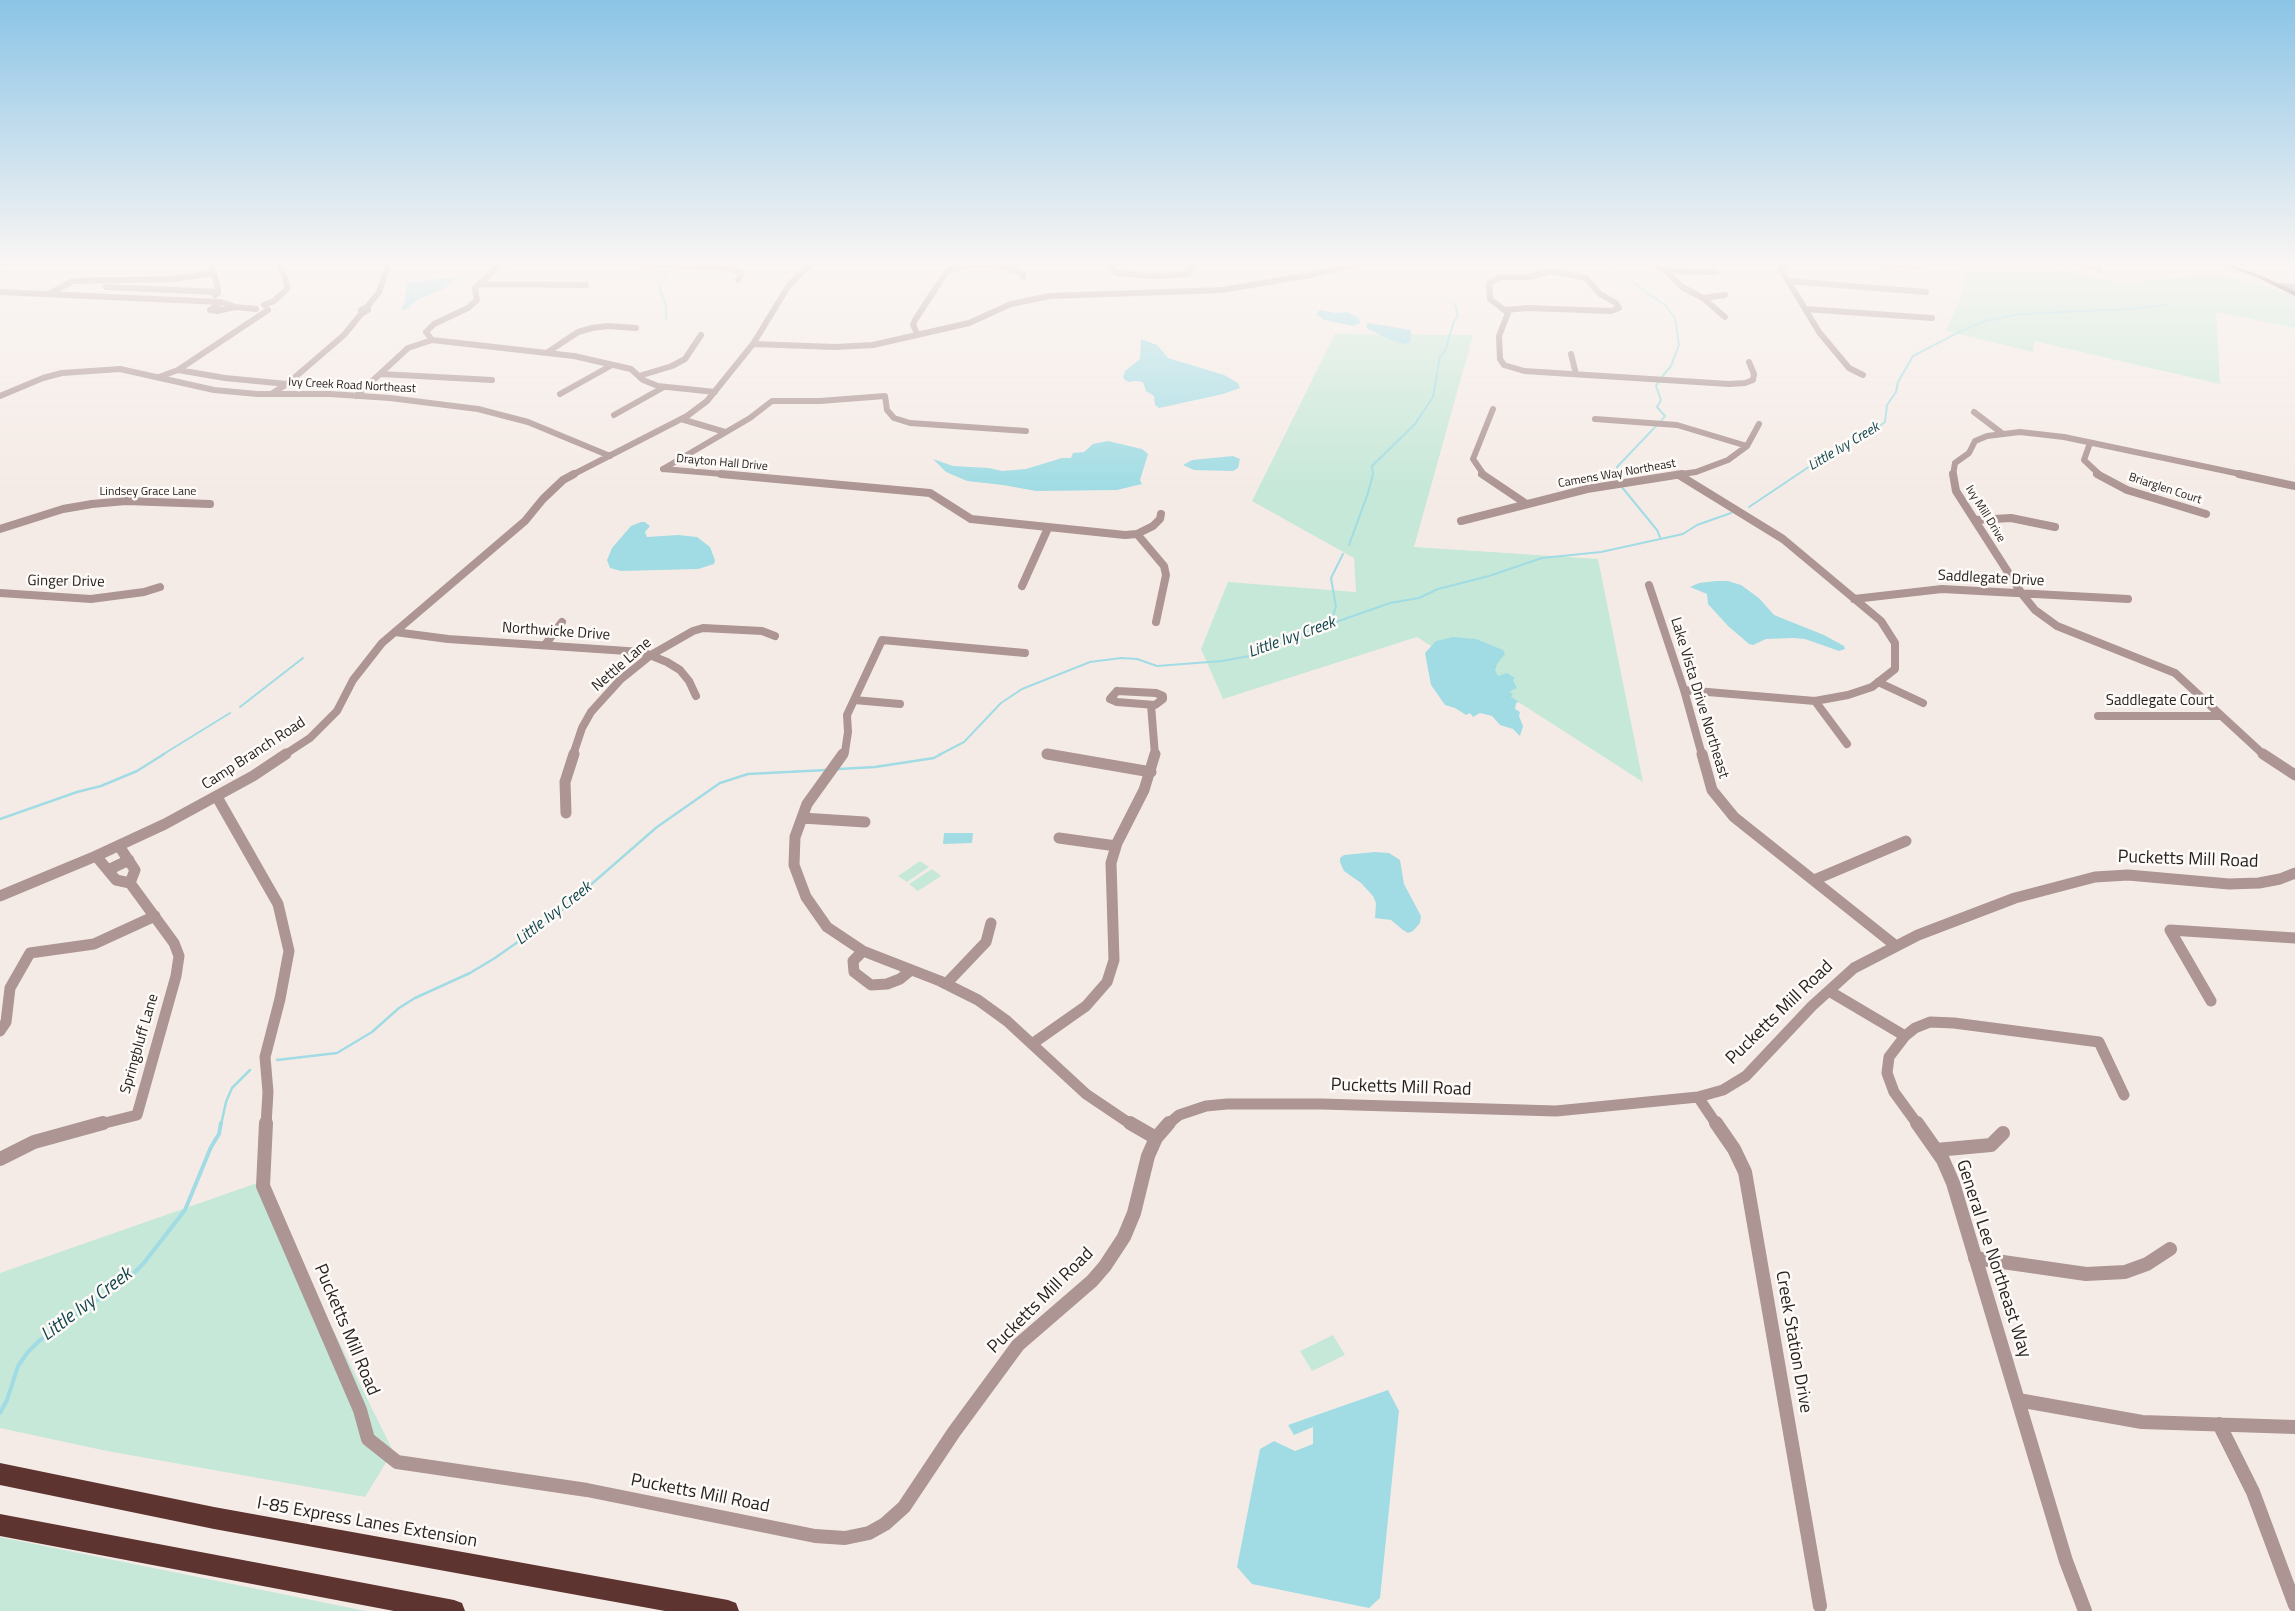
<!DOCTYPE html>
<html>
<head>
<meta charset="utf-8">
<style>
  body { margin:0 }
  canvas { display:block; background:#f5ebe6 }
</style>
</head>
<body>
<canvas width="2295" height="1611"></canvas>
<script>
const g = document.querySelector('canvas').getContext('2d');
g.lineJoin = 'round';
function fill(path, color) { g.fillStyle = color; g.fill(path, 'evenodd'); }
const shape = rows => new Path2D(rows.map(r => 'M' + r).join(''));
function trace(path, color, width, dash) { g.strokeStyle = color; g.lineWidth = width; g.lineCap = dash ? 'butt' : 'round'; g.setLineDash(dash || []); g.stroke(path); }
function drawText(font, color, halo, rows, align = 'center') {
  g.font = font + ' "Titillium Web",sans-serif'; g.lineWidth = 5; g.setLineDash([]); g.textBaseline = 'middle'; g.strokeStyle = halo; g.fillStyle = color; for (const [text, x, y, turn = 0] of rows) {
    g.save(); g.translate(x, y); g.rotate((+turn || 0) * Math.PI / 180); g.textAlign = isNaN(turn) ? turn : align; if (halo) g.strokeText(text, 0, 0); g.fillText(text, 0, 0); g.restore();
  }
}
const green = shape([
  [1966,263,2029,263,2120,283,2218,274,2295,295,2295,328,2216,312,2220,384,2034,341,2033,352,1946,331,1962,294],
  [1335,334,1473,335,1414,547,1598,559,1643,782,1417,637,1223,699,1201,649,1228,582,1356,592,1354,558,1252,501],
  [920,861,929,867,907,882,898,876],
  [932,869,941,876,918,891,909,884],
  [260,1182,393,1451,365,1497,107,1451,0,1428,0,1273],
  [1333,1335,1345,1355,1312,1371,1300,1351],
  [0,1537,366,1611,0,1611]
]);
const water = shape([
  [444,278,457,278,445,288,417,300,407,309,401,310,405,301,407,283],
  [1320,310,1336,313,1347,312,1359,318,1360,323,1353,326,1324,320,1316,314],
  [1368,323,1411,330,1410,342,1404,344,1393,341,1368,329,1366,326],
  [1141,339,1157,345,1168,358,1224,375,1238,383,1240,388,1223,394,1159,408,1155,405,1154,396,1146,391,1143,382,1135,381,1128,382,1123,378,1125,371,1140,359],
  [1108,441,1142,449,1148,454,1140,480,1142,484,1117,490,1036,491,1003,485,967,481,946,472,933,459,953,466,989,468,1002,471,1026,469,1062,458,1071,458,1073,453,1084,452,1093,444],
  [1233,456,1240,459,1238,468,1233,471,1194,470,1183,465,1192,460],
  [641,522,645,522,650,526,645,532,647,537,678,535,697,537,710,547,715,560,714,564,698,569,621,571,610,568,607,560,612,548,631,526],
  [1716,581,1728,581,1741,585,1759,598,1774,615,1824,635,1844,646,1845,649,1839,651,1805,639,1793,638,1766,639,1753,645,1749,644,1728,626,1708,604,1707,594,1690,587,1699,583],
  [1453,637,1476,639,1503,650,1505,654,1497,664,1495,670,1498,676,1507,673,1515,678,1513,680,1517,688,1509,692,1513,694,1511,697,1519,702,1516,703,1515,709,1520,712,1519,716,1523,726,1520,736,1513,729,1500,725,1492,716,1480,713,1473,717,1470,713,1466,715,1455,708,1445,705,1431,685,1425,653,1436,641],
  [944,833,973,833,972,843,943,844],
  [1375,852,1389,853,1400,860,1404,884,1421,916,1420,923,1413,931,1408,933,1403,930,1391,920,1375,918,1376,903,1373,896,1361,883,1344,871,1340,862,1340,858,1344,855],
  [1388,1390,1399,1411,1380,1598,1369,1608,1252,1584,1237,1567,1260,1449,1274,1441,1295,1451,1313,1444,1313,1427,1294,1435,1288,1425]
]);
const streamFar2 = shape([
  [1606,263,1666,306,1675,318,1679,345,1671,366,1661,378],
  [666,320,666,305,660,291,660,285,670,267],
  [1659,381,1656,386,1661,400,1657,407,1665,416,1661,421],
  [1619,479,1617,467,1657,425],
  [1621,486,1657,530,1660,537],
  [1749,507,1840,446,1864,437,1885,422,1887,405,1896,392,1898,382,1913,356,1963,330,1986,321,2020,314,2128,309,2166,305],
  [1349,545,1368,493,1373,474,1372,466,1415,424,1433,397,1440,356,1445,351,1454,321,1458,316,1455,304],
  [1329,625,1336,607,1331,578,1343,554],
  [240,707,303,658],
  [162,755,230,713],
  [939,755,964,742,1001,703,1022,689,1090,662,1121,658,1137,659,1157,666,1222,661,1255,655,1299,635,1390,603,1419,598,1438,589,1489,576,1542,558,1601,552,1683,534,1697,525,1731,513]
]);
const streamFar1 = shape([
  [839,769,875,767,934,758,941,754],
  [0,819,77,792,101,786,137,771,164,754],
  [277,1060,337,1053,372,1032,399,1008,415,998,470,973,495,958,556,915,657,827,720,783,748,774,826,770],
  [221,1125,226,1102,232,1088,250,1070]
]);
const stream = shape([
  [0,1413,7,1400,18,1366,28,1352,39,1341,130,1277,143,1264,185,1210,211,1147,219,1134,221,1123]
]);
const minorFar3 = shape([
  [502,263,475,288,477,300,468,308,434,324,426,332,432,340,574,356,631,369,643,380,658,386,715,392],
  [620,263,729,268,742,273,738,280],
  [1107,263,1117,273,1155,276,1189,274,1192,263],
  [1653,263,1666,271,1682,287,1703,298,1725,317],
  [1785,263,1781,269,1819,332,1849,368,1863,375],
  [1865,263,1918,266],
  [2080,263,2099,268],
  [0,264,33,263],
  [212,267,218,288,218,293,215,295],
  [1551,271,1530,277,1501,277,1489,283,1490,299,1508,313,1499,336,1500,359,1504,365,1524,371,1729,384,1745,383,1753,380,1754,374,1749,362],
  [1666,271,1716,272],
  [1788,281,1926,292],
  [479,284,586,285],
  [2280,286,2295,287],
  [106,287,218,292],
  [0,292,221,302,235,307,256,309],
  [49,294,73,281,172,279,214,273],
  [1703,298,1725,295],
  [220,303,210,310,217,311,235,307],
  [264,305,274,301,287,289,287,283,279,263],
  [367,307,379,292,389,263],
  [367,307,368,310,361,314,361,310,367,307],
  [1805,309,1932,318],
  [1505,310,1528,308,1611,311,1619,308,1616,303,1600,294,1586,278,1551,271],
  [918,335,913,325,915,320,945,274,950,270,968,265,995,265,1015,270,1023,274,1023,277],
  [753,344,835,347,873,345,969,323,1011,304,1050,296,1222,290,1310,275,1360,263],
  [548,352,578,332,592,328,608,326,636,328],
  [1571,354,1576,374],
  [178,370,225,378,287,384],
  [381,374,492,380],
  [639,376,672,366,685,359,701,335],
  [159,377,178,370,268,310],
  [271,394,287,384,344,335,361,314],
  [560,394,612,365],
  [0,396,43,378,62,373,120,369,214,390,257,394,330,394,390,398,478,409,528,422,610,456],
  [356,396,408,348,432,340],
  [1974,412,2003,434],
  [614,415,664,387],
  [681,419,725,432],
  [1595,419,1677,425,1747,446],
  [2090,443,2084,460,2100,475],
  [663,469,735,475],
  [663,469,750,418,772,401,820,401,885,396,887,410,894,418,910,423,1026,431],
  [572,475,687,416,707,401,753,344,789,285,812,263],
  [1484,475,1473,459,1493,409],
  [1674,475,1696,472,1728,460,1747,446,1759,424],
  [1953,475,1955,463,1969,453,1975,441,1987,436,2020,432,2064,437,2245,475]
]);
const minorFar2 = shape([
  [721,474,930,493,971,519,1125,535,1137,534,1153,526,1160,519,1161,514],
  [1482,474,1525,503],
  [1953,474,1956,491,2022,594,2035,610,2057,626,2175,673,2264,755],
  [2097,474,2127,490,2206,514],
  [2239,474,2295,486],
  [1679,475,1783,539,1881,621,1895,643,1895,669,1872,687,1848,695,1815,701,1684,690],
  [1975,520,2011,518,2055,527],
  [1461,521,1587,489,1682,474],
  [0,529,63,509,92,504,126,501,210,504],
  [1137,534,1164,566,1166,575,1156,622],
  [1649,585,1684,690,1702,755],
  [1022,586,1048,528],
  [0,593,91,599,144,592,160,587],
  [1854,599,1942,589,2128,599],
  [395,632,448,639,642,652,667,662,680,670,689,681,696,696],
  [545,645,562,622],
  [1878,682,1923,703],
  [1117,691,1156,693,1163,696,1163,699,1155,705,1117,702,1110,699,1117,691],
  [854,700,900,704],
  [1815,701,1847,744],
  [1151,705,1155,755],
  [2098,716,2221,716],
  [1046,754,1054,755],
  [284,755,310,738,337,711,353,680,382,643,525,521,543,499,563,480,574,474],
  [573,755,582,728,591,712,620,680,651,655,693,631,703,628,762,631,775,636],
  [843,755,845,752,848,732,847,715,882,640,1025,653]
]);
const minorFar1 = shape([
  [843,754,807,804,795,837,794,865,806,897,827,927,863,951,940,981,978,1000,1007,1021,1086,1094,1132,1125],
  [1047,754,1151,772],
  [1702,754,1712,790,1734,817,1896,946],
  [2263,754,2295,775],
  [217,797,278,904,289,951,280,999,265,1057,268,1092,266,1125],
  [566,813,565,782,574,754],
  [802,818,865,822],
  [1059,838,1116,846],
  [96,856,116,880,130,883,135,870,119,846],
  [108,870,129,860],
  [1814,880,1906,841],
  [0,896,96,856,165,824,253,776,286,754],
  [863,951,853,961,854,972,871,985,887,984,900,979,911,970],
  [946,984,986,942,991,923],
  [1829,991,1905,1036],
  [2211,1001,2170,930,2295,938],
  [0,1031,6,1022,10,988,30,953,94,944,155,916],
  [1032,1044,1086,1006,1107,982,1114,960,1111,863,1117,843,1144,790,1155,754],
  [1698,1097,1717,1125],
  [97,1125,137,1115,176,976,179,956,174,943,130,883],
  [1167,1125,1179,1115,1206,1106,1227,1104,1322,1104,1556,1111,1698,1097,1723,1090,1746,1076,1812,1006,1854,968,1918,935,2015,898,2095,877,2128,875,2229,884,2259,883,2280,879,2295,873],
  [1918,1125,1894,1092,1887,1073,1889,1057,1905,1036,1915,1028,1930,1022,1954,1023,2099,1042,2124,1095]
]);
const minor = shape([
  [266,1123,263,1186,360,1410,368,1439,397,1462,587,1490,815,1536,845,1538,869,1533,885,1524,904,1507,954,1432,1018,1345,1092,1281,1105,1266,1124,1237,1134,1213,1148,1156,1156,1138,1169,1123],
  [1130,1123,1156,1138],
  [1716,1123,1734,1149,1745,1172,1820,1606],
  [1917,1123,1943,1160,1953,1183,2066,1561,2085,1611],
  [1936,1150,1991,1145,2003,1133],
  [0,1159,34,1142,103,1123],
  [1975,1258,2086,1274,2125,1272,2147,1264,2170,1249],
  [2018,1400,2142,1422,2295,1427],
  [2219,1424,2253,1492,2295,1605]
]);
const major = shape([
  [2217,263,2226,263,2260,275,2295,291,2295,296,2256,277,2217,263]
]);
const highway = shape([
  [0,1463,214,1507,728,1600,736,1603,739,1611,665,1611,214,1529,0,1485,0,1463],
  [0,1514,454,1600,462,1603,465,1611,394,1611,0,1536,0,1514]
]);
const farStreetnames = [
  ["Ivy Creek Road Northeast",352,386,3],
  ["Drayton Hall Drive",722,463,5],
  ["Camens Way Northeast",1617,474,-10],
  ["Briarglen Court",2165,489,18],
  ["Lindsey Grace Lane",148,492],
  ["Ivy Mill Drive",1985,514,58]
];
const farWaternames = [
  ["Little Ivy Creek",1844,447,-31]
];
const streetNames = [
  ["Saddlegate Drive",1991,579,3],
  ["Ginger Drive",66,582,1],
  ["Northwicke Drive",556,632,4],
  ["Nettle Lane",622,665,-41],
  ["Lake Vista Drive Northeast",1699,698,73],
  ["Saddlegate Court",2160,701],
  ["Camp Branch Road",254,754,-33],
  ["Springbluff Lane",140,1044,-74]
];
const waterNames = [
  ["Little Ivy Creek",1292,638,-20],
  ["Little Ivy Creek",554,914,-38]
];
const nearStreetnames = [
  ["Pucketts Mill Road",2188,860,2],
  ["Pucketts Mill Road",1780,1013,-44],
  ["Pucketts Mill Road",1401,1088,2],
  ["General Lee Northeast Way",1993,1259,72],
  ["Pucketts Mill Road",1041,1301,-45],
  ["Pucketts Mill Road",346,1330,67],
  ["Creek Station Drive",1793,1342,80],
  ["Pucketts Mill Road",700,1494,11],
  ["I-85 Express Lanes Extension",367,1523,10]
];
const nearWaternames = [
  ["Little Ivy Creek",87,1305,-37]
];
fill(green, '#c6e8d8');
fill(water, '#a1dce4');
trace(streamFar2, '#a1dce4', 2);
trace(streamFar1, '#a1dce4', 2.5);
trace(stream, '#a1dce4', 4);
trace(minorFar3, '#ac9593', 6);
trace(minorFar2, '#ac9593', 8);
trace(minorFar1, '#ac9593', 11);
trace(minor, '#ac9593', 14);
fill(major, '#734d4a');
fill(highway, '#5e3431');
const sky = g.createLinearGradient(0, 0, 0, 488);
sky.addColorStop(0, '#8bc4e6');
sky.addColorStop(0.54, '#faf6f4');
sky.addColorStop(1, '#faf6f400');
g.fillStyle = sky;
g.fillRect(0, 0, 2295, 488);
drawText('12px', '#262321', '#fefaf8', farStreetnames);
drawText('italic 14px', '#10464c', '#fefaf8', farWaternames);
drawText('15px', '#262321', '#fefaf8', streetNames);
drawText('italic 16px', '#10464c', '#fefaf8', waterNames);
drawText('18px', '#262321', '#fefaf8', nearStreetnames);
drawText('italic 19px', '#10464c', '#fefaf8', nearWaternames);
</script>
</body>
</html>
